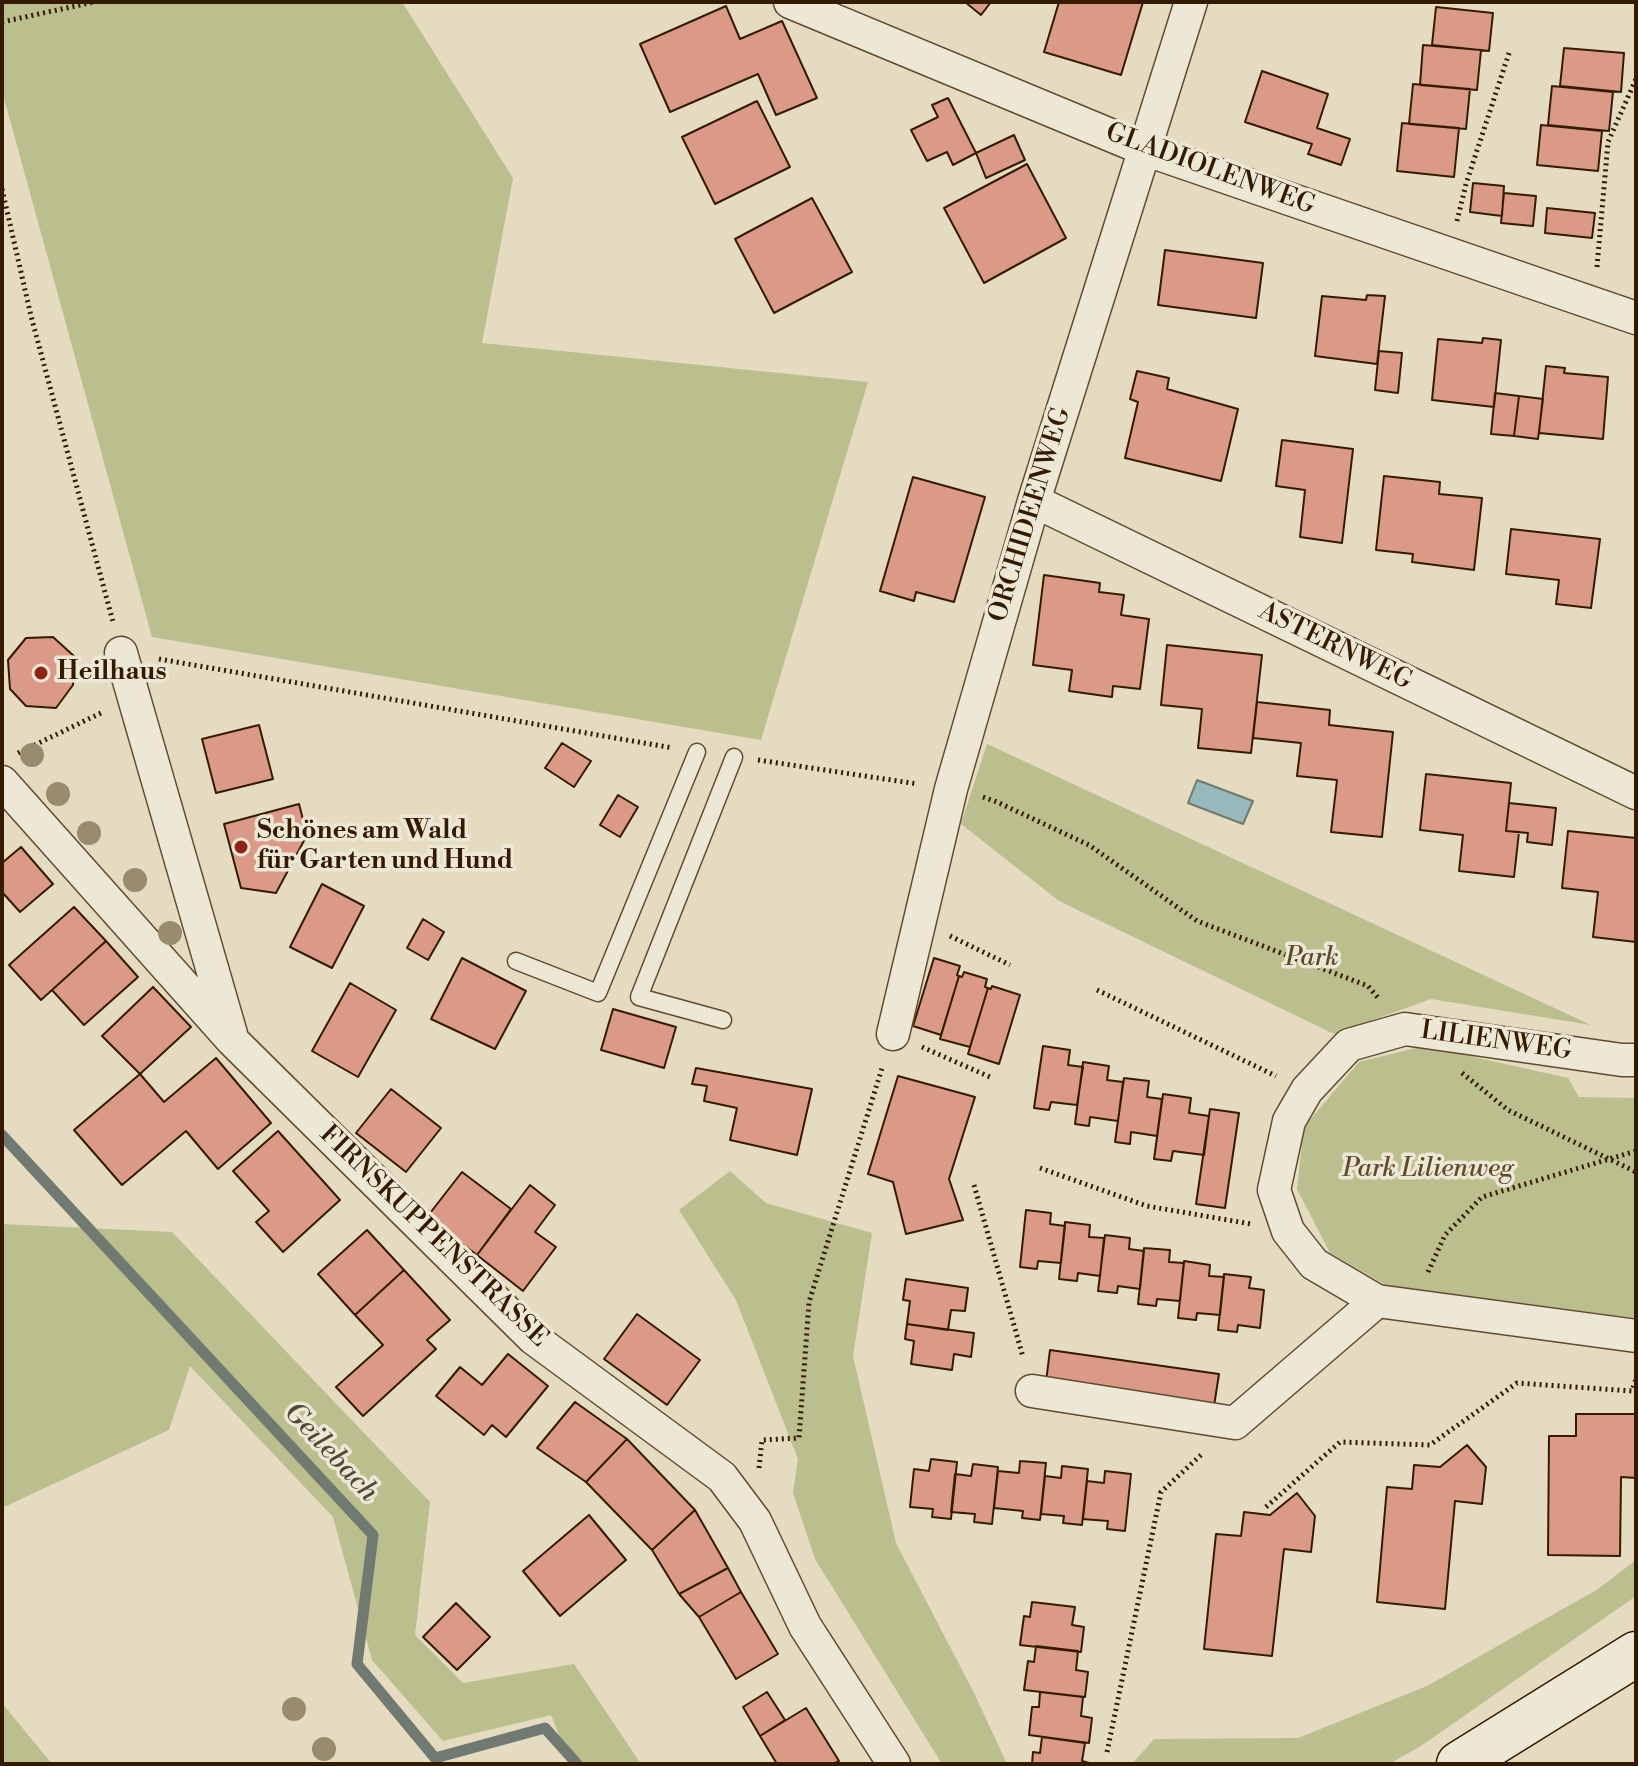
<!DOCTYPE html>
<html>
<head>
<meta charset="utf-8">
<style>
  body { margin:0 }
  #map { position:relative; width:1638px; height:1766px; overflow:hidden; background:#e4dbc0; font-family:"Libre Bodoni",serif }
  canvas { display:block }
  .frame { position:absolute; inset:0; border:4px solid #341b00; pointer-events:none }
</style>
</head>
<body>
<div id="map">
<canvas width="1638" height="1766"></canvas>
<div class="frame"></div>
</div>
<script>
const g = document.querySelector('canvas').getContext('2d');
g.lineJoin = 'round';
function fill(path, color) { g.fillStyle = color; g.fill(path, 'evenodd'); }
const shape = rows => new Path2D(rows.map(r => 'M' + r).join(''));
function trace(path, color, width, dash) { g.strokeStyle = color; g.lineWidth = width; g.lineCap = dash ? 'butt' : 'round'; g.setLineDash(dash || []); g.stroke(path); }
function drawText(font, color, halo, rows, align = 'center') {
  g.font = font + ' "Libre Bodoni",serif'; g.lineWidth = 7; g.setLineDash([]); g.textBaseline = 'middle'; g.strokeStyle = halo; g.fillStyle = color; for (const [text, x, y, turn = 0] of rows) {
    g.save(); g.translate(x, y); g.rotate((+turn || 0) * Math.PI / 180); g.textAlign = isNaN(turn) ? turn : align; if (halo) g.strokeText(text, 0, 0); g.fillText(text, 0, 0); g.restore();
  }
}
const green = shape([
  [2,2,402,2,513,178,482,343,868,382,761,740,152,637,2,91],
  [987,744,1591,1025,1431,999,1334,1034,1059,901,961,824],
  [1424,1046,1568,1078,1579,1097,1636,1098,1636,1318,1386,1285,1330,1253,1297,1189,1304,1127,1359,1062],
  [730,1171,766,1203,872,1233,853,1356,896,1543,974,1693,1007,1764,942,1764,815,1559,793,1493,798,1459,736,1300,679,1210],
  [2,1224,172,1232,430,1502,415,1635,463,1683,574,1664,641,1764,571,1764,551,1715,443,1741,372,1660,333,1517,190,1366,169,1430,2,1508],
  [1636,1560,1636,1596,1421,1746,1389,1764,1132,1764,1154,1739,1298,1738,1427,1686,1598,1589],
  [2,1703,52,1764,2,1764]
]);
const water = shape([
  [1197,780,1253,801,1243,824,1188,803,1197,780]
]);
const stream = shape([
  [2,1135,373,1535,357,1664,435,1758,545,1728,577,1764]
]);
const building = shape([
  [965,2,991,2,981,15,965,2],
  [1059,2,1143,2,1121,75,1044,52,1059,2],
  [726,6,740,39,782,21,817,98,776,115,758,74,670,112,640,44,726,6],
  [1436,7,1493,13,1489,51,1432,45,1436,7],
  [1423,45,1481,50,1477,90,1420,85,1423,45],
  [1564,48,1624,53,1621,92,1560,86,1564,48],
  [1262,71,1328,94,1317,128,1350,139,1341,165,1308,154,1312,144,1245,122,1262,71],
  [1413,84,1470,89,1466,129,1409,124,1413,84],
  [1552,86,1613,92,1609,131,1548,125,1552,86],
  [948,98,976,153,953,165,947,152,927,161,911,130,938,117,932,105,948,98],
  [757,101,790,167,715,204,682,137,757,101],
  [1402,123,1459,128,1454,177,1397,171,1402,123],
  [1541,125,1602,131,1598,171,1537,165,1541,125],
  [1014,135,1025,160,986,178,976,153,1014,135],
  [1027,164,1066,238,984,283,944,208,1027,164],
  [1473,183,1504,186,1502,216,1470,212,1473,183],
  [1504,193,1536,196,1533,226,1501,223,1504,193],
  [812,198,852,272,774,313,735,239,812,198],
  [1547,208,1595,213,1592,238,1545,233,1547,208],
  [1165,250,1263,263,1256,318,1158,305,1165,250],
  [1367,295,1385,296,1377,364,1315,356,1322,296,1366,300,1367,295],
  [1483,338,1501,340,1494,407,1432,400,1438,339,1482,343,1483,338],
  [1379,351,1402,353,1398,393,1375,390,1379,351],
  [1546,366,1565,368,1564,373,1608,377,1603,439,1539,433,1546,366],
  [1137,371,1169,378,1167,389,1238,409,1221,481,1125,458,1138,402,1130,399,1137,371],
  [1495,393,1519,396,1514,436,1491,434,1495,393],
  [1519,396,1543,399,1538,439,1514,436,1519,396],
  [1282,440,1353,449,1342,543,1300,537,1305,490,1276,486,1282,440],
  [1384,476,1440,482,1439,494,1482,498,1474,570,1412,562,1413,554,1376,550,1384,476],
  [913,477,985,497,954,602,916,592,914,601,880,591,913,477],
  [1511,529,1600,539,1591,608,1556,604,1559,580,1506,574,1511,529],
  [1044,575,1100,583,1099,592,1124,595,1121,615,1149,619,1140,689,1113,686,1112,697,1069,691,1072,670,1033,665,1044,575],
  [53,637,75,657,73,685,56,708,26,706,10,689,8,660,26,638,53,637],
  [1167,645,1262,655,1251,753,1198,748,1202,709,1161,705,1167,645],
  [1257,702,1330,710,1329,725,1393,732,1382,837,1331,832,1337,780,1297,776,1301,743,1253,738,1257,702],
  [259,725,273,779,216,793,202,739,259,725],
  [562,743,591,761,574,787,545,768,562,743],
  [1426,774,1511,783,1506,831,1519,832,1514,877,1459,871,1463,835,1420,830,1426,774],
  [618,795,638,807,620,837,600,825,618,795],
  [1509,803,1556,808,1552,845,1527,842,1528,833,1506,831,1509,803],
  [299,804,307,835,276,893,241,888,224,824,299,804],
  [1568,831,1636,838,1636,942,1593,937,1598,892,1562,888,1568,831],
  [21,847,53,884,20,912,2,892,2,863,21,847],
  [322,884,364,906,332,968,290,947,322,884],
  [74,907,106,941,41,1000,9,965,74,907],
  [423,919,444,932,428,960,407,948,423,919],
  [106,941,138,977,84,1025,52,990,106,941],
  [462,958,526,991,495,1049,431,1019,462,958],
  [934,958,960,966,957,975,959,976,941,1035,913,1026,934,958],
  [964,972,987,979,985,987,988,988,970,1047,940,1039,959,976,962,977,964,972],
  [350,983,396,1010,358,1077,312,1051,350,983],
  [992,986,1020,995,999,1064,968,1054,988,988,991,989,992,986],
  [153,987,191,1027,140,1074,102,1036,153,987],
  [613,1009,676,1027,664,1068,601,1050,613,1009],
  [1043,1046,1070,1050,1068,1065,1083,1067,1077,1105,1051,1102,1049,1110,1034,1108,1043,1046],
  [216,1058,271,1123,218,1169,186,1131,122,1185,74,1130,140,1074,164,1102,216,1058],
  [1083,1062,1109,1066,1107,1080,1123,1082,1118,1121,1090,1117,1089,1126,1075,1124,1083,1062],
  [696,1068,812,1089,797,1155,730,1140,737,1108,704,1101,707,1086,692,1084,696,1068],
  [898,1076,975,1097,949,1179,963,1220,906,1234,893,1182,868,1174,898,1076],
  [1124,1078,1149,1081,1147,1097,1162,1099,1157,1136,1131,1132,1130,1144,1115,1142,1124,1078],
  [391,1089,441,1128,406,1172,356,1133,391,1089],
  [1163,1094,1191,1098,1189,1113,1209,1116,1204,1155,1173,1151,1171,1161,1154,1159,1163,1094],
  [1210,1109,1239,1113,1225,1208,1196,1204,1210,1109],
  [278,1131,340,1200,283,1252,256,1222,269,1211,233,1171,278,1131],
  [462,1172,511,1209,477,1255,427,1217,462,1172],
  [530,1185,555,1205,535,1232,556,1247,523,1291,477,1255,530,1185],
  [1026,1210,1051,1213,1050,1224,1065,1226,1061,1263,1038,1261,1037,1269,1020,1267,1026,1210],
  [1065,1222,1090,1225,1089,1237,1104,1238,1100,1276,1078,1273,1077,1281,1059,1279,1065,1222],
  [367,1230,404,1270,355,1315,318,1274,367,1230],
  [1105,1235,1130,1238,1129,1249,1144,1251,1140,1289,1118,1286,1117,1293,1098,1291,1105,1235],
  [1144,1248,1170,1250,1169,1262,1184,1263,1180,1301,1157,1299,1156,1306,1138,1304,1144,1248],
  [1184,1261,1210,1265,1209,1276,1224,1277,1220,1315,1197,1313,1196,1320,1178,1318,1184,1261],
  [404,1270,450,1320,427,1340,436,1349,363,1416,336,1387,383,1345,355,1315,404,1270],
  [1224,1274,1251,1277,1249,1288,1264,1290,1260,1328,1238,1325,1237,1332,1218,1330,1224,1274],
  [906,1279,968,1288,965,1311,951,1310,948,1330,907,1324,910,1301,903,1300,906,1279],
  [637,1314,700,1360,667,1405,604,1359,637,1314],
  [907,1324,974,1333,971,1357,954,1354,952,1370,911,1364,914,1341,905,1339,907,1324],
  [1050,1350,1219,1374,1214,1406,1046,1382,1050,1350],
  [508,1354,548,1386,506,1437,492,1425,484,1435,436,1396,460,1367,482,1385,508,1354],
  [575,1402,627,1439,586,1482,537,1448,575,1402],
  [1576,1414,1636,1414,1636,1478,1621,1477,1620,1556,1548,1555,1549,1436,1576,1436,1576,1414],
  [627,1439,695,1510,652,1550,586,1482,627,1439],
  [1467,1445,1486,1467,1482,1504,1455,1501,1445,1609,1377,1602,1387,1487,1412,1489,1414,1465,1440,1467,1467,1445],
  [931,1459,957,1462,951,1519,932,1517,933,1509,910,1507,914,1469,929,1471,931,1459],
  [1020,1461,1046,1463,1040,1520,1022,1518,1023,1511,994,1508,998,1471,1019,1473,1020,1461],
  [973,1464,998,1467,992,1524,974,1522,975,1514,951,1512,955,1474,971,1476,973,1464],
  [1062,1466,1088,1469,1082,1525,1063,1523,1064,1516,1041,1514,1045,1476,1061,1478,1062,1466],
  [1105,1471,1131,1474,1125,1531,1107,1529,1108,1521,1083,1519,1087,1481,1104,1483,1105,1471],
  [1297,1493,1315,1516,1311,1552,1284,1549,1272,1656,1204,1649,1216,1534,1241,1536,1244,1512,1270,1515,1297,1493],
  [695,1510,728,1568,679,1594,652,1550,695,1510],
  [589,1515,626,1560,560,1616,523,1571,589,1515],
  [728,1568,741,1592,699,1617,679,1594,728,1568],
  [741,1592,778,1654,736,1679,699,1617,741,1592],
  [1032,1602,1075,1607,1072,1625,1084,1627,1081,1652,1020,1645,1024,1616,1030,1617,1032,1602],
  [456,1603,490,1637,457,1670,423,1637,456,1603],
  [1036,1646,1078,1651,1076,1670,1088,1672,1085,1697,1024,1690,1028,1661,1034,1662,1036,1646],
  [767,1692,785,1720,760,1736,743,1707,767,1692],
  [1040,1692,1083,1697,1081,1716,1092,1718,1089,1743,1029,1735,1032,1707,1039,1707,1040,1692],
  [806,1708,839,1761,833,1764,777,1764,760,1736,806,1708],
  [1042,1737,1085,1743,1082,1761,1093,1764,1032,1764,1033,1752,1040,1753,1042,1737]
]);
const path = shape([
  [2,22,94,2],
  [2,189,31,316,113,622],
  [1457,221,1466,184,1510,50],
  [1597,267,1608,142,1636,79],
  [159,659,673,748],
  [18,753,103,712],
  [758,760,918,784],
  [983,797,997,802,1089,845,1197,921,1368,986,1380,1000],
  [950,936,1010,965],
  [1097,990,1276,1076],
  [922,1047,990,1077],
  [1462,1073,1508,1110,1636,1172],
  [1040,1168,1147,1206,1251,1224],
  [974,1185,1023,1357],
  [1428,1272,1445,1235,1482,1197,1636,1151],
  [759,1468,762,1440,799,1438,809,1302,883,1065],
  [1266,1507,1340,1442,1430,1445,1517,1383,1632,1391,1636,1379],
  [1107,1752,1161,1492,1202,1454]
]);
const lane = shape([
  [516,961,598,993,697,752],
  [723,1020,639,997,734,757]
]);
const street = shape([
  [790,2,1144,149,1636,318],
  [1034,501,1636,793],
  [121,653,231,1034],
  [2,782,233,1041,533,1338,722,1477,755,1521,805,1626,894,1764],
  [893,1034,951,789,1034,501,1191,2],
  [1636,1060,1622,1060,1405,1029,1349,1045,1307,1090,1289,1121,1274,1190,1288,1231,1314,1264,1377,1301,1636,1336],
  [1032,1391,1235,1423,1377,1301]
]);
const secondary = shape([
  [1459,1764,1636,1654]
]);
const trees = [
  [32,755],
  [58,794],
  [89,833],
  [135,880],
  [170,933],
  [294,1709],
  [324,1749]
];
const markers = [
  [41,673,8,"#8f2418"],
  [241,847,8,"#8f2418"]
];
const streetNames = [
  ["GLADIOLENWEG",1210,170,20],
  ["ORCHIDEENWEG",1031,515,-73],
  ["ASTERNWEG",1335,647,26],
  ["LILIENWEG",1496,1042,8],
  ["FIRNSKUPPENSTRASSE",433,1237,44]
];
const poiNames = [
  ["Heilhaus",57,673],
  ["Schönes am Wald",257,832],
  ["für Garten und Hund",257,862]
];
const parkNames = [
  ["Park",1312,959],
  ["Park Lilienweg",1428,1170]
];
const waterNames = [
  ["Geilebach",330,1453,47]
];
fill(green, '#bbbe8d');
fill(water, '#98b9bb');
trace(water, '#707a70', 2);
trace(stream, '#707a70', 11);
fill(building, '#db9a87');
trace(building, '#341b00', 2);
trace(lane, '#604b30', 19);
trace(street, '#604b30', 35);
trace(secondary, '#341b00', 47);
trace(path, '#341b00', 5, [2, 4]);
trace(lane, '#ede8d6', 16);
trace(street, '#ede8d6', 32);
trace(secondary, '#ede8d6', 44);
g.fillStyle = '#998c6e';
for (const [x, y] of trees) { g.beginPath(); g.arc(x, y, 12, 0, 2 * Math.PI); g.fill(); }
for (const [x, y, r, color] of markers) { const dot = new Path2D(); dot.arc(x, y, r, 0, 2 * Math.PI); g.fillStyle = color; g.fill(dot); trace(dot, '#ede8d6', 3); }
drawText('26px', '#341b00', '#ede8d6', streetNames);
drawText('bold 26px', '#341b00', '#ede8d6', poiNames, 'left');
drawText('italic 26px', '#5c4c2a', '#ede8d6', parkNames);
drawText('italic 28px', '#524a38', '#ede8d6', waterNames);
</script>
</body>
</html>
